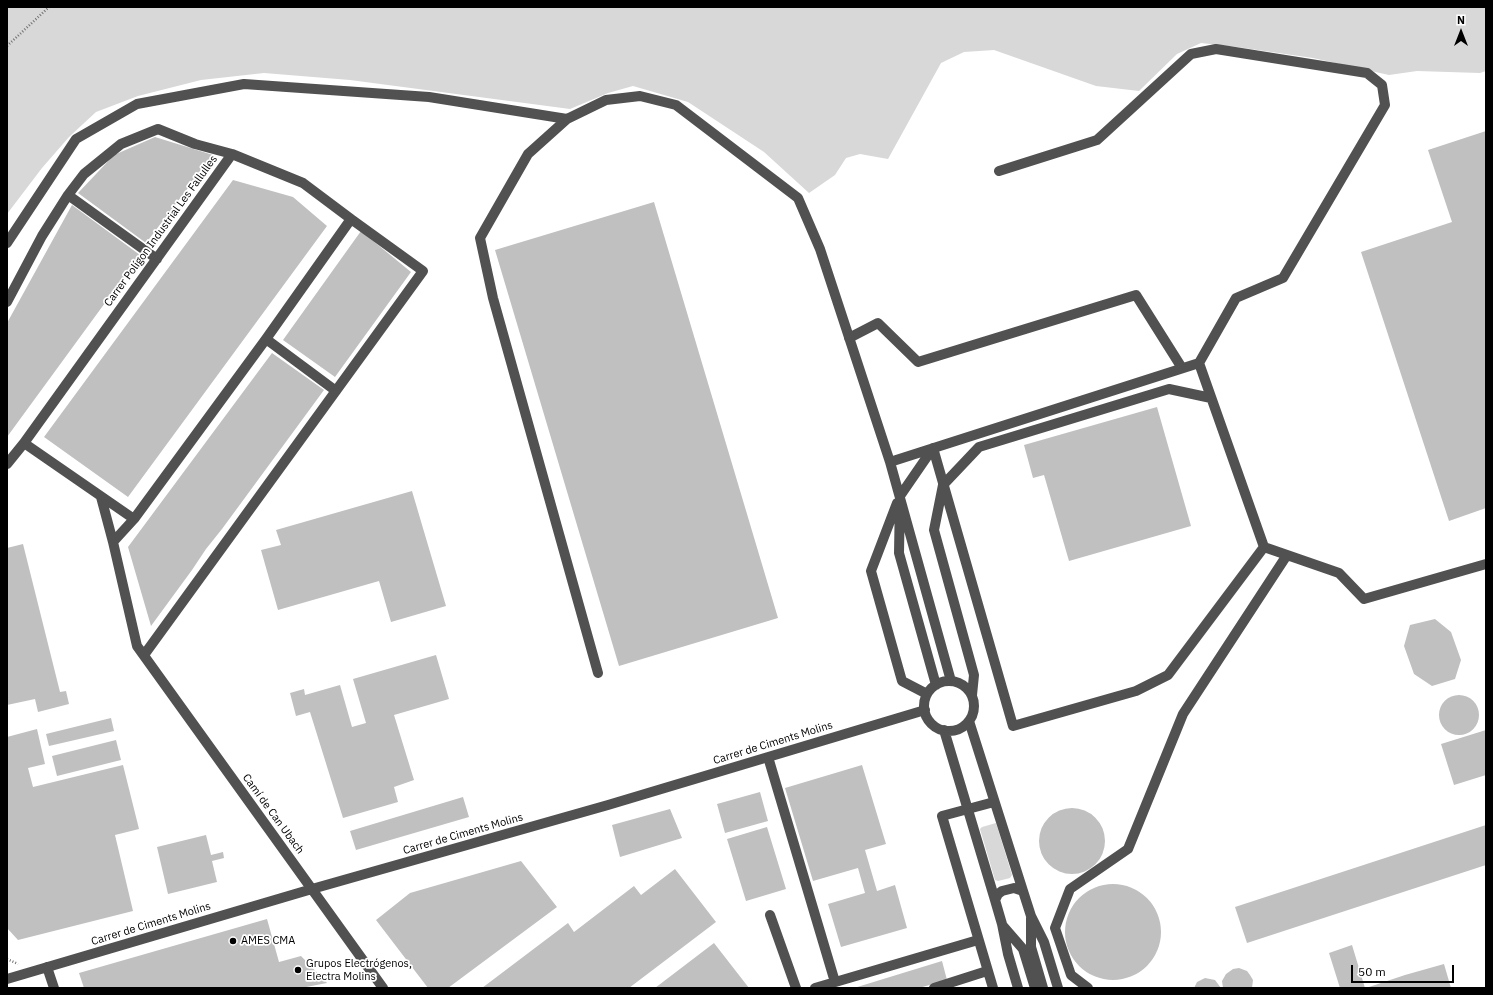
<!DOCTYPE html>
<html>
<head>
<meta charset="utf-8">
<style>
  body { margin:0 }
  #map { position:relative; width:1493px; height:995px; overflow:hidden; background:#fff; font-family:"IBM Plex Sans",sans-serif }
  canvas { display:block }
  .frame { position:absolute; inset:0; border:8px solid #000; pointer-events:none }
  .north { position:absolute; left:1441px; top:12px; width:40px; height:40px; -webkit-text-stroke:3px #fff; paint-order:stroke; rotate:0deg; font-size:11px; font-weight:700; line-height:16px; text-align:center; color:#000 }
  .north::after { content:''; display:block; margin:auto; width:14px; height:18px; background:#000; clip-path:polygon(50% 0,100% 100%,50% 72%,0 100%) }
  .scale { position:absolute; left:1351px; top:965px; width:103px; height:18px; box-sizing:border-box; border:2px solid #000; border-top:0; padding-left:5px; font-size:12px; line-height:14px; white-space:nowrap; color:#000; -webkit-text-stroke:3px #fff; paint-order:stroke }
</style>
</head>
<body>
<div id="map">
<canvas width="1493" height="995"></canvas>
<div class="frame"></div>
<div class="north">N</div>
<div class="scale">50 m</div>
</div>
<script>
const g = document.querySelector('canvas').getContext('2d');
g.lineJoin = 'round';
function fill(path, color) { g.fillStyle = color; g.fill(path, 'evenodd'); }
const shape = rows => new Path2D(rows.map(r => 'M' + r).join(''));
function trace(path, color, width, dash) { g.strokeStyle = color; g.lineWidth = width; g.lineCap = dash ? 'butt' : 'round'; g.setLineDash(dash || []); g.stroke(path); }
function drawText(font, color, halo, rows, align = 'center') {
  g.font = font + ' "IBM Plex Sans",sans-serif'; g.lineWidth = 3.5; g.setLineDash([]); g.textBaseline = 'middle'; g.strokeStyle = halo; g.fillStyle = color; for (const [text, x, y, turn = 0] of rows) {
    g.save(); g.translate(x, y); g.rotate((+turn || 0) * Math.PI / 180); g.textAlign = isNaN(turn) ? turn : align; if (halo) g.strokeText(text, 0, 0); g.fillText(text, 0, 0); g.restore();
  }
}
const green = shape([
  [7,7,1486,7,1486,71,1480,73,1417,71,1389,75,1313,58,1237,47,1201,43,1177,54,1139,91,1096,86,994,50,964,52,941,63,888,159,860,154,846,158,835,175,809,193,764,152,688,102,633,86,608,93,570,109,350,80,264,73,201,80,138,96,96,112,69,137,42,168,7,214],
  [996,823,1012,875,1010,878,998,881,995,880,980,829,982,827]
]);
const building = shape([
  [1486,131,1486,508,1449,521,1361,252,1452,222,1428,150],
  [155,137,213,155,146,243,78,193,114,155],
  [233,180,293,197,327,226,128,497,44,437],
  [654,202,778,618,619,666,495,250],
  [72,205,140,255,7,437,7,323],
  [361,231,411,272,335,377,283,340],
  [272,353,324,390,222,529,206,549,192,570,151,626,128,547],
  [1157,407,1191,526,1069,561,1044,475,1033,478,1024,445],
  [412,491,446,606,391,622,379,581,278,610,261,550,281,545,276,530],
  [23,544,60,692,66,691,69,704,38,712,35,699,7,705,7,548],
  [1435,619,1451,632,1461,660,1455,679,1432,686,1414,674,1404,646,1410,625],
  [436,655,449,699,394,715,414,780,394,787,398,802,343,818,310,712,296,716,290,693,304,689,305,695,340,685,352,727,366,723,353,679],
  '1439 715a20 20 0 1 1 40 0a20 20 0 1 1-40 0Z',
  [111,718,114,731,49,746,46,734],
  [37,729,45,764,28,768,33,787,123,765,139,829,115,835,133,911,18,940,7,928,7,737],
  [1486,730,1486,775,1454,785,1441,744],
  [116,740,121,760,57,776,52,756],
  [862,765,886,844,865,850,877,891,895,885,907,928,841,947,828,904,865,893,858,868,813,881,785,788],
  [760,792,768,821,725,833,717,804],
  [463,797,469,817,356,850,350,831],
  '1039 841a33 33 0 1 1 66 0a33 33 0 1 1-66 0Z',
  [670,809,682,838,620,857,612,825],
  [1486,825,1486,865,1247,943,1235,907],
  [767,827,786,889,746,901,727,839],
  [206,835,211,855,223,852,224,858,212,861,217,882,168,894,157,847],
  [521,861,557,907,448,988,428,988,376,920,410,893],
  [675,869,716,922,629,988,482,988,568,923,574,932,634,886,641,895],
  '1065 932a48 48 0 1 1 96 0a48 48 0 1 1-96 0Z',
  [267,919,279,962,301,956,327,983,301,988,84,988,79,973],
  [714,943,749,988,655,988],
  [1352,945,1365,988,1340,988,1329,953],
  [942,961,947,980,919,988,854,988],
  [1444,964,1451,988,1366,988,1405,975],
  [1239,968,1247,971,1250,975,1253,980,1252,988,1223,988,1222,981,1226,974,1233,969],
  [1205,978,1215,980,1221,988,1194,988,1197,982]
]);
const path = shape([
  [7,46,49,7],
  [7,959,18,964]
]);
const minor = shape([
  [68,195,157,259],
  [7,243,76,139,137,104,244,84,429,97,567,119],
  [7,302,42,236,68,195,84,174,121,144,158,129,195,144,232,154],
  [849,338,878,323,918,362,1136,295,1182,368],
  [266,339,336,391],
  [1199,363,1264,547,1339,573,1364,599,1486,564],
  [933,448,1013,726,1136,691,1168,675,1264,547],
  [933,448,900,496,899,553,936,685],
  [890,462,1199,363,1236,298,1283,278,1385,105,1382,85,1367,73,1216,49,1191,54,1097,140,999,171],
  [7,464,24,443],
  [101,497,113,542,137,646,383,988],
  [897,503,871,571,902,681,927,694],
  [113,542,134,519,266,339,351,219,303,183,232,154,24,443,134,519],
  [144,655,423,271,351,219],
  [598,673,493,298,480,238,528,154,567,119,606,100,640,96,676,105,798,198,820,249,890,462,951,681],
  '924 706a25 25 0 1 1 50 0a25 25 0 1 1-50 0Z',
  [972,695,974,675,934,530,943,485,979,447,1169,389,1211,398],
  [969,721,1023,891],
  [944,730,995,900],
  [768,757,835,982],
  [770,915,796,988],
  [1031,918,1031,947,1043,988],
  [1003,926,1023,949,1035,988],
  [47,967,54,988],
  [7,979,312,889,608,805,925,710],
  [815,988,978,940],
  [934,988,987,971],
  [993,988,942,816,994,802],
  [1018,988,1008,954,1002,924,995,900,998,894,1002,891,1014,888,1023,891,1031,916,1044,942,1058,988],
  [1088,988,1071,975,1055,928,1070,889,1128,849,1183,714,1287,555]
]);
const markers = [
  [233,941,4,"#000"],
  [298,970,4,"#000"]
];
const streetNames = [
  ["Carrer Polígon Industrial Les Fallulles",161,231,-54],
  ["Carrer de Ciments Molins",773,743,-17],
  ["Camí de Can Ubach",273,814,54],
  ["Carrer de Ciments Molins",463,834,-16],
  ["Carrer de Ciments Molins",151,924,-17]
];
const poiNames = [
  ["AMES CMA",241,941],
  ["Grupos Electrógenos,",306,964],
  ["Electra Molins",306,977]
];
fill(green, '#d8d8d8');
fill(building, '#c0c0c0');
trace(path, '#737373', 2.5, [1, 2]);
trace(minor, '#515151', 10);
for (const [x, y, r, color] of markers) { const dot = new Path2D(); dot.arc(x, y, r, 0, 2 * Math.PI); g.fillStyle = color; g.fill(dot); trace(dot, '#fff', 1.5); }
drawText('11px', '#000', '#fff', streetNames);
drawText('11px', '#000', '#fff', poiNames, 'left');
</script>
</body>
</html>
